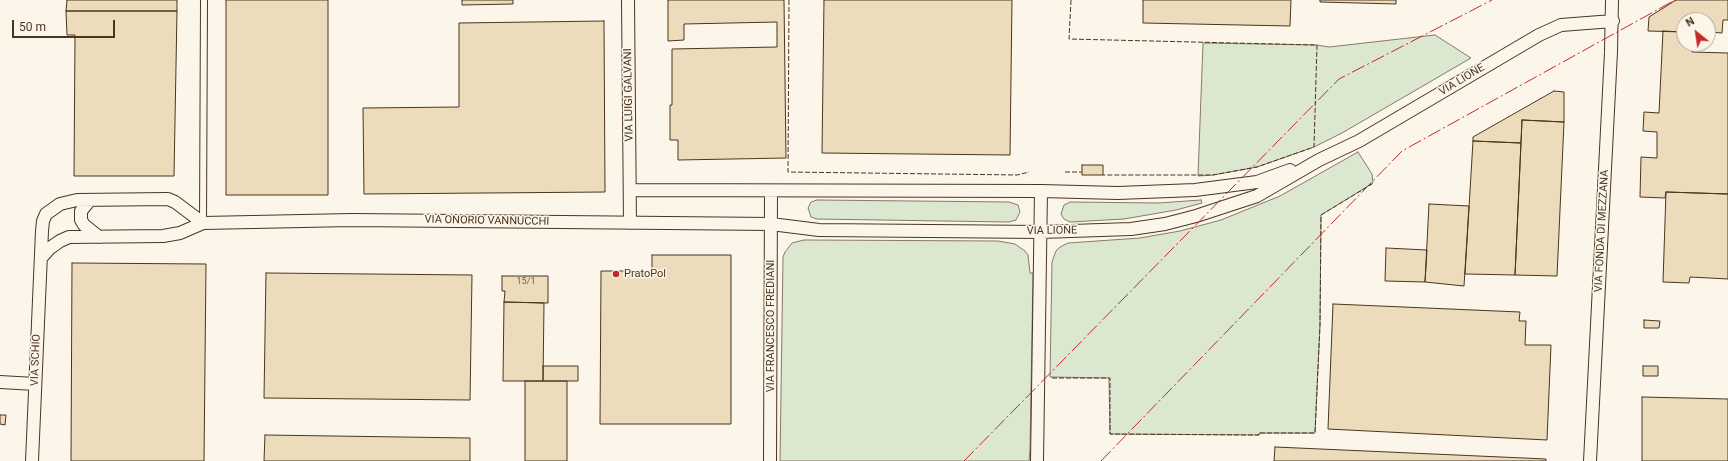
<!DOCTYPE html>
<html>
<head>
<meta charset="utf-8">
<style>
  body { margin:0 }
  #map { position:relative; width:1728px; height:461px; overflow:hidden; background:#fbf6e9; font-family:Roboto,sans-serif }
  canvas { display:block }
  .north { position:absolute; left:1676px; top:12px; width:40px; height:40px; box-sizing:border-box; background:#fbf6e9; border:1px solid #b4a999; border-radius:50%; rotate:330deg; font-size:11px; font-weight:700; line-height:16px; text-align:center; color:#4a3520 }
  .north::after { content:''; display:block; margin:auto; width:14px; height:18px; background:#c62828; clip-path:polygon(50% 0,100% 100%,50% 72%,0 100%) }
  .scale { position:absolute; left:12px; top:20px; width:103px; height:18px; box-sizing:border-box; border:2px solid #4a3520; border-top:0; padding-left:5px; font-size:12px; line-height:14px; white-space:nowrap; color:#4a3520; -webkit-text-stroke:3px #fbf6e9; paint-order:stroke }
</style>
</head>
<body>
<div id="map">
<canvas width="1728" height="461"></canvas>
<div class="north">N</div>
<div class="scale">50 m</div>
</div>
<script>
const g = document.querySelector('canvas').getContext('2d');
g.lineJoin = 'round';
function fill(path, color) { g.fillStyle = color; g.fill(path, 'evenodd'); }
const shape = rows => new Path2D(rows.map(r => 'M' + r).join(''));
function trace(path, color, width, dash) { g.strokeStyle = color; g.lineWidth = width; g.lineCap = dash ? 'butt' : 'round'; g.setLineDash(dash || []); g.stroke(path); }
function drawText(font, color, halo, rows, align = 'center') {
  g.font = font + ' Roboto,sans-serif'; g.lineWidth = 3; g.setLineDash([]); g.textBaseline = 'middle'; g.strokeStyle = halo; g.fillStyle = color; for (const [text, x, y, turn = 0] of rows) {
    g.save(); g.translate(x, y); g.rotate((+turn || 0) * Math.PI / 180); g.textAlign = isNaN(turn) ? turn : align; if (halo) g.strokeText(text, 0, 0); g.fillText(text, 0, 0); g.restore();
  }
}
const green = shape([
  [1435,35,1471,58,1342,133,1314,147,1257,167,1213,175,1198,176,1203,43,1317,45,1329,47,1435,35],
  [1358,152,1372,174,1373,183,1321,215,1320,325,1315,433,1259,433,1259,435,1110,434,1109,378,1050,377,1052,262,1056,251,1060,247,1068,243,1140,238,1180,231,1221,220,1280,196,1358,152],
  [817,200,1009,202,1018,205,1020,212,1016,220,1009,222,817,219,811,217,808,208,811,202,817,200],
  [1201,200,1202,203,1176,210,1124,219,1070,222,1064,219,1061,214,1064,205,1070,202,1159,203,1201,200],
  [804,240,998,241,1015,244,1025,251,1028,255,1030,273,1033,273,1030,450,1029,461,780,461,783,257,785,252,792,243,804,240]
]);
const building = shape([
  [67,0,177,0,177,11,66,11,67,0],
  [226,0,328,0,328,195,226,195,226,0],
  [462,0,513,0,513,4,462,5,462,0],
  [668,0,784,0,786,158,678,160,678,140,670,140,670,105,672,105,672,49,777,47,777,22,684,24,684,40,668,41,668,0],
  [824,0,1012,0,1010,155,822,153,824,0],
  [1143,0,1291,0,1290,26,1143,23,1143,0],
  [1320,0,1396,0,1396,4,1320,2,1320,0],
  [1676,0,1728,0,1728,20,1723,20,1722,33,1708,32,1708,20,1684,20,1684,32,1648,31,1649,17,1676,0],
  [66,11,177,11,174,176,74,176,75,35,67,35,66,11],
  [604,21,605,192,364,194,363,108,459,107,459,23,604,21],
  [1663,31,1684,32,1684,44,1693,44,1692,52,1728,53,1728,194,1666,192,1665,198,1640,197,1641,157,1657,158,1657,132,1643,131,1644,112,1659,113,1663,31],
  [1554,91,1564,92,1564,122,1522,120,1521,143,1473,141,1473,137,1554,91],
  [1522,120,1564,122,1557,276,1515,275,1522,120],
  [1473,141,1521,143,1515,275,1465,274,1473,141],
  [1082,165,1103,165,1103,175,1082,175,1082,165],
  [1666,192,1728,194,1728,279,1690,277,1689,283,1663,282,1666,192],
  [1429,204,1469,206,1464,286,1425,282,1429,204],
  [1386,248,1427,250,1425,282,1385,281,1386,248],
  [652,255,731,255,731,424,600,424,601,271,652,271,652,255],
  [72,263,206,264,204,461,71,461,72,263],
  [266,273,472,275,470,400,264,398,266,273],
  [502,276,548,276,548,303,504,302,505,291,502,291,502,276],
  [504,302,544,303,543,381,503,381,504,302],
  [1333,304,1520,312,1519,321,1526,321,1525,345,1551,345,1547,440,1328,429,1333,304],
  [1644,320,1660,321,1659,328,1644,328,1644,320],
  [543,366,578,366,578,381,543,381,543,366],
  [1643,366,1658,366,1658,376,1643,376,1643,366],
  [525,381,567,381,567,461,525,461,525,381],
  [1642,397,1728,399,1728,461,1642,461,1642,397],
  [0,415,6,415,5,425,0,424,0,415],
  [265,435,470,438,470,461,264,461,265,435],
  [1275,447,1546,459,1546,461,1274,461,1275,447]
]);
const service = shape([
  [203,223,204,0]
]);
const minor = shape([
  [628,0,630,223],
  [630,190,1041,191,1118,193,1195,190,1257,182,1290,170],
  [90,200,81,211,81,220,84,225,99,237],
  [41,258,50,248,60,241,69,237,163,236,180,233,203,223,352,220,771,224,819,230,1041,232,1131,229,1165,224,1196,216,1257,196,1319,160,1359,141,1539,35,1561,25,1613,21],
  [0,382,35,384],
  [32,461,42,231,43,221,46,214,60,204,77,200,168,199,175,202,203,223],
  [770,461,771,191],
  [1037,461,1041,191],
  [1590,461,1611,52,1612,0]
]);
const fence = shape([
  [789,0,788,172,1017,175,1029,172],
  [1071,0,1069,39,1317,45,1314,147,1257,167,1213,175,1103,175],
  [1065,172,1082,172],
  [1052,378,1110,378,1110,434,1259,435,1259,433,1315,433,1320,325,1321,215,1372,184]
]);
const power = shape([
  [964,461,1339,79,1492,0],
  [1101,461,1402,151,1675,0]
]);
const markers = [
  [616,274,4,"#c62828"]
];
const numberNames = [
  ["15/1",526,282]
];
const streetNames = [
  ["VIA LIONE",1462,80,-31],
  ["VIA LUIGI GALVANI",629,95,-91],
  ["VIA ONORIO VANNUCCHI",487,221,1],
  ["VIA LIONE",1052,231,-1],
  ["VIA FONDA DI MEZZANA",1602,231,-87],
  ["VIA FRANCESCO FREDIANI",771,326,-90],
  ["VIA SCHIO",36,360,-88]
];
const poiNames = [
  ["PratoPol",624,274]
];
fill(green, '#dce7d0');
trace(green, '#887966', 1);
fill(building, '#ecdcbc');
trace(building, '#4a3520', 1);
trace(service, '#4a3520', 8);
trace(minor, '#4a3520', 14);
trace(service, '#fbf6e9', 6);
trace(minor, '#fbf6e9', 12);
trace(fence, '#4a3520', 1, [5, 2]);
trace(power, '#c62828', 1, [14, 3, 2, 3]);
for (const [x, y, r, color] of markers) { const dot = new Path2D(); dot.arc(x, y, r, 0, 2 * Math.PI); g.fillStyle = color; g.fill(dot); trace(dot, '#fbf6e9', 1.5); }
drawText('9px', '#725f47', null, numberNames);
drawText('11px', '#4a3520', '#fbf6e9', streetNames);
drawText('11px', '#4a3520', '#fbf6e9', poiNames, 'left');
</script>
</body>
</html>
